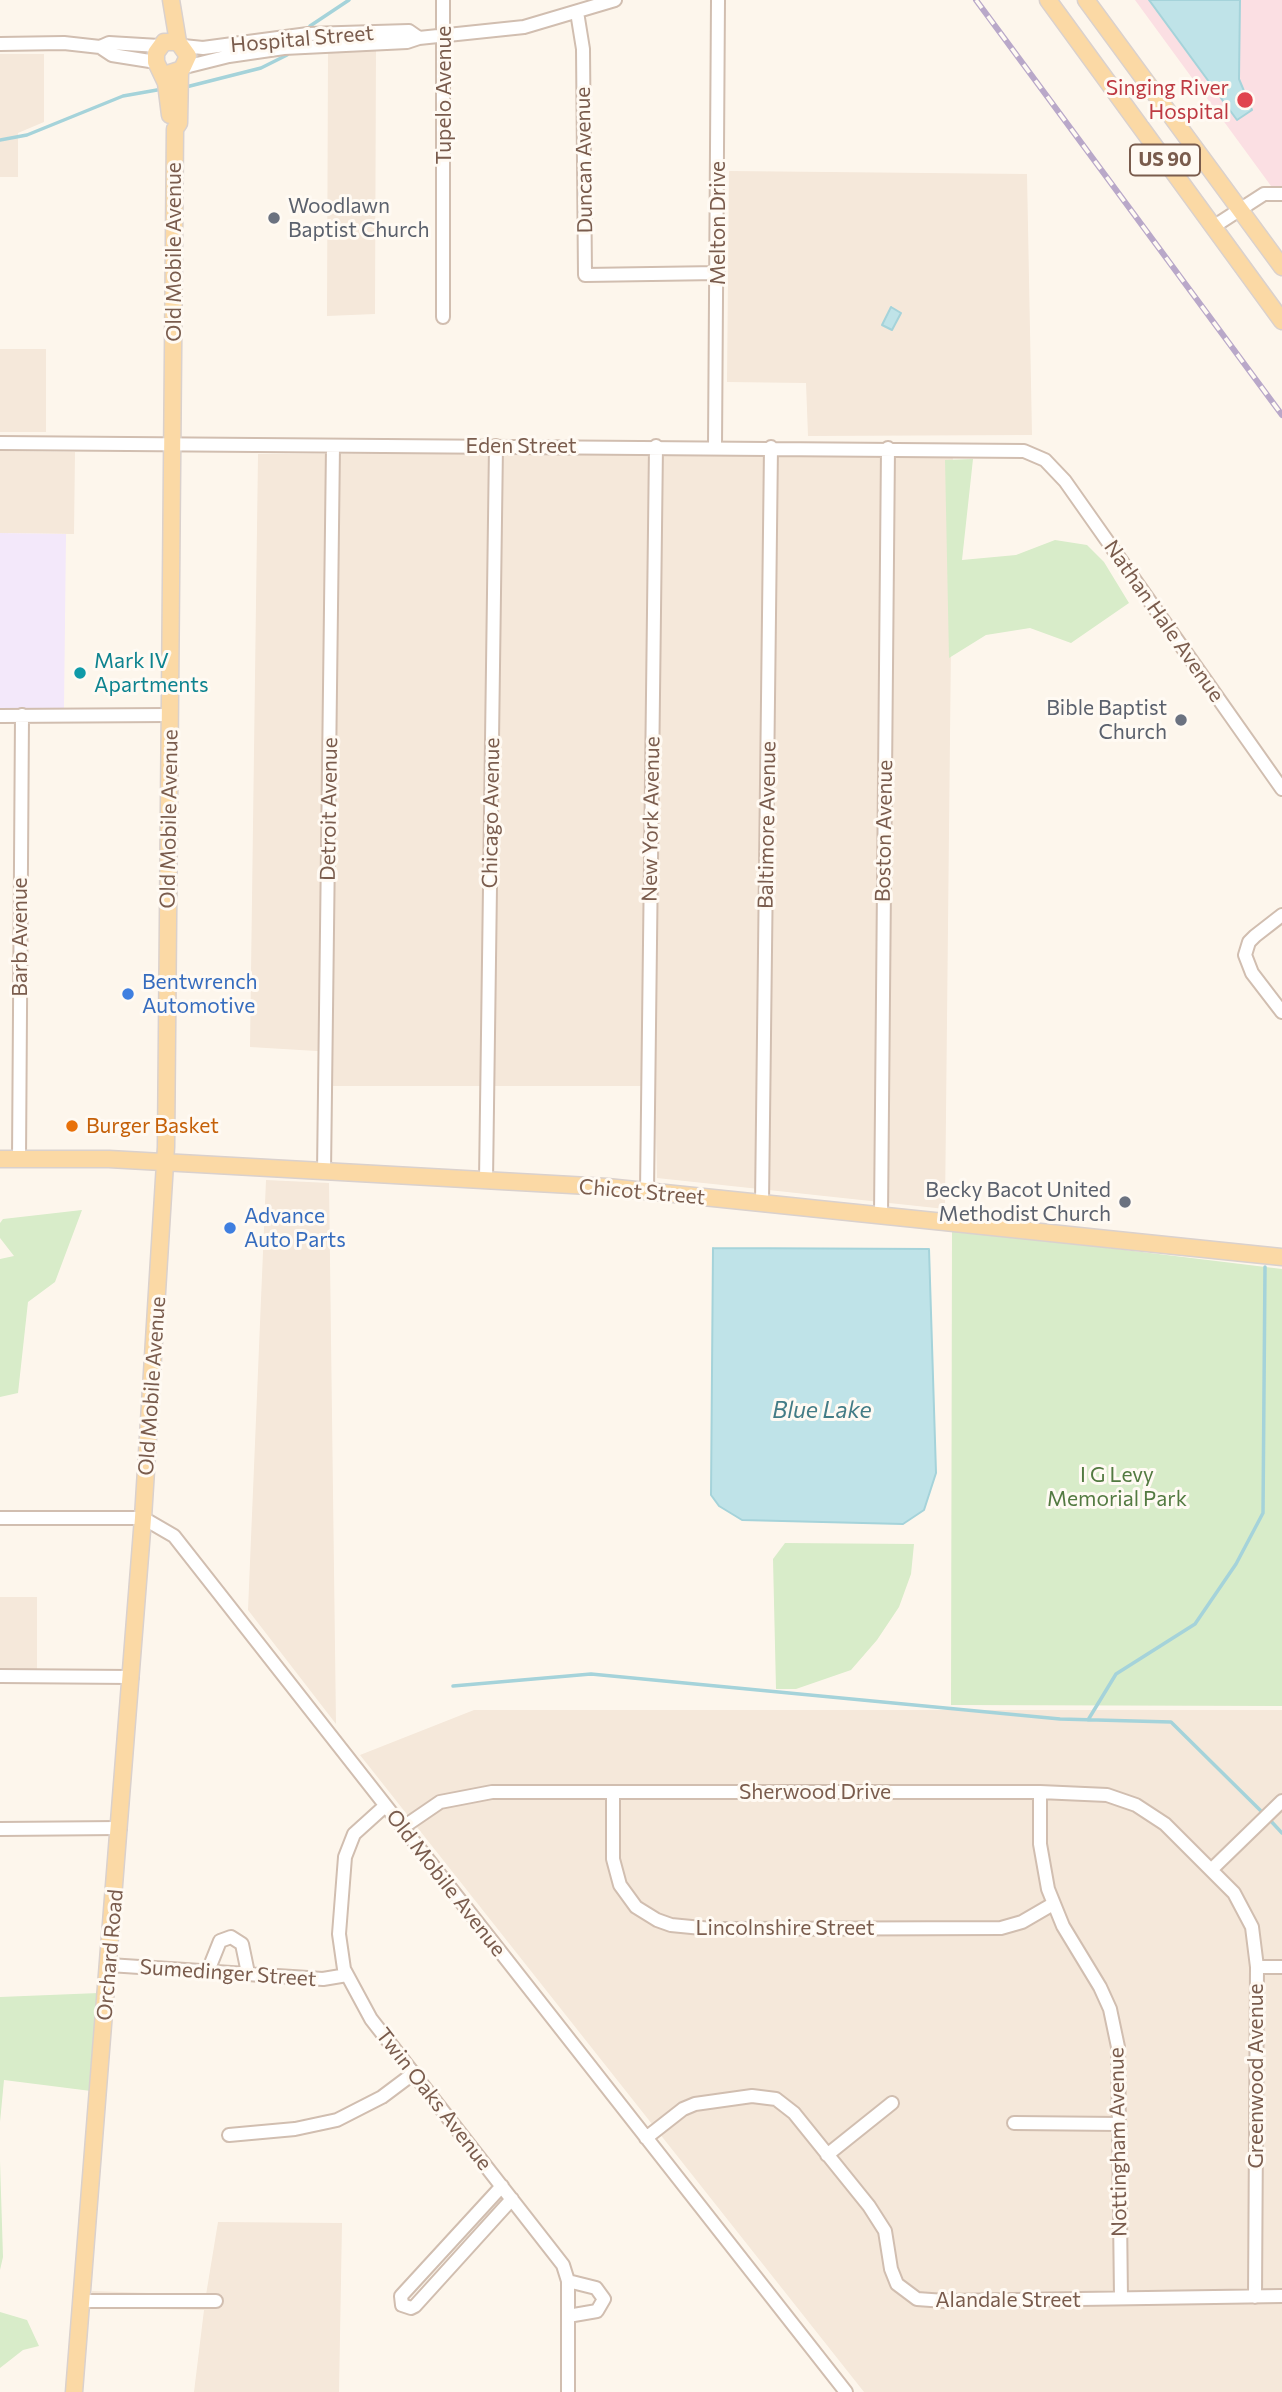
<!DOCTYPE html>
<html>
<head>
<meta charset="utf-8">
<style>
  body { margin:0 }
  canvas { display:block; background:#fdf6ec }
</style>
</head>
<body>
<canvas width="1282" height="2392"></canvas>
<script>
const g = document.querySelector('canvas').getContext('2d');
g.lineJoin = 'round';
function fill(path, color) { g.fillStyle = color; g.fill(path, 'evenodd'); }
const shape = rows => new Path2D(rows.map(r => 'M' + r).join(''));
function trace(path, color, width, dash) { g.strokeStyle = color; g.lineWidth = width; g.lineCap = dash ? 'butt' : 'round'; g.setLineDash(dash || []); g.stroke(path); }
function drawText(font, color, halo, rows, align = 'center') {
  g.font = font + ' Commissioner,sans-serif'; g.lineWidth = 6; g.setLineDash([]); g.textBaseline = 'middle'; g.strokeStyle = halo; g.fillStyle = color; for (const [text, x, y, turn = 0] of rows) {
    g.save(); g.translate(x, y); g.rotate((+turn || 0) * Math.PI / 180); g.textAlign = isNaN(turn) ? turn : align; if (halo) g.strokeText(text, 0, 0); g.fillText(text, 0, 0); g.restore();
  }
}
const residential = shape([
  [376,43,375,314,327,316,328,46],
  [0,54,44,54,44,122,18,133,18,177,0,177],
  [729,171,1027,174,1032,435,808,436,806,383,727,382],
  [0,349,46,349,46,432,0,432],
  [0,451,75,452,74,534,0,533],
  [953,453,945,1209,657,1178,655,1086,333,1086,333,1052,250,1047,258,454],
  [266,1180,329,1183,336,1724,248,1610],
  [0,1597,37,1597,37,1669,0,1669],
  [474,1710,1282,1710,1282,2392,864,2392,360,1755],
  [218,2222,342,2223,339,2392,194,2392,204,2310,90,2308,92,2291,206,2295]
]);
const education = shape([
  [0,533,66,534,64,708,0,708]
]);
const medical = shape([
  [1135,0,1282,0,1282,201]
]);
const green = shape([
  [973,459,962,560,1016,555,1055,540,1087,545,1104,562,1129,603,1071,643,1030,628,986,635,949,658,945,460],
  [82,1210,55,1282,28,1302,18,1393,0,1397,0,1259,14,1256,0,1238,0,1223,3,1219],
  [952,1229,1282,1269,1282,1706,951,1705],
  [785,1543,914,1544,911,1574,899,1607,877,1640,851,1670,796,1689,776,1689,773,1559],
  [99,1993,91,2091,4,2080,0,2122,0,1997],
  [0,2161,3,2257,0,2270],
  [0,2312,27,2320,39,2346,23,2350,0,2368]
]);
const water = shape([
  [1149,0,1240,0,1239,79,1252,110,1237,120,1149,0],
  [891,307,901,313,892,330,882,325,891,307],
  [713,1248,929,1249,936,1473,924,1510,903,1524,742,1520,719,1506,711,1495,713,1248]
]);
const stream = shape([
  [310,26,349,0],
  [186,87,261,68,287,55],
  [0,140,27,135,123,96,157,90],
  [453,1686,591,1674,1060,1719,1171,1722,1264,1814],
  [1088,1720,1116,1674,1195,1624,1236,1564,1263,1513,1265,1267],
  [1269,1819,1282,1833]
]);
const minor = shape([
  [443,0,443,317],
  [577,12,583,49,585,275,718,273],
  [0,44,64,43,100,47,112,55,156,62],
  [183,46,203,48,308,34,409,31,419,38],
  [100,47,109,43,159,46],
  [185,67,229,56,284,48,407,42,419,38,524,27,615,0],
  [1213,227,1264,194,1282,194],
  [0,443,1024,451,1045,460,1065,481,1282,789],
  [715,446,718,0],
  [0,716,170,715],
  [1282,915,1255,936,1249,942,1245,955,1252,973,1282,1012],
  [19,1159,22,715],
  [324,1172,333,446],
  [486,1180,496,446],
  [647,1191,656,446],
  [762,1203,771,447],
  [881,1215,888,448],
  [0,1518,143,1518,174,1536,846,2392],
  [0,1676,132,1677],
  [1040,1792,1040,1844,1048,1889,1063,1926,1100,1987,1110,2009,1118,2047,1121,2298],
  [613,1793,613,1859,620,1885,636,1907,657,1920,671,1925,712,1929,1001,1928,1022,1922,1053,1904],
  [385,1806,354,1834,345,1857,339,1934,344,1969,371,2019,563,2265,568,2281,568,2392],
  [402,1828,440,1802,492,1792,1040,1792,1107,1795,1136,1805,1165,1824,1234,1893,1252,1927,1257,1967,1255,2297],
  [0,1829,120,1828],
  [1211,1870,1282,1801],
  [109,1965,323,1979,347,1975],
  [1257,1967,1282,1967],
  [208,1971,220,1941,231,1937,242,1944,248,1973],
  [1014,2123,1120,2124],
  [229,2135,295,2129,337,2120,382,2097,414,2073],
  [646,2138,683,2109,695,2104,752,2096,776,2099,794,2113,869,2206,885,2231,891,2269,897,2284,917,2299,945,2301,1282,2296],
  [827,2155,892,2103],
  [502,2186,401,2296,402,2305,411,2308,415,2306,512,2199],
  [568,2281,596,2288,604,2299,597,2311,568,2316],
  [82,2301,216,2301]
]);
const major = shape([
  [1048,0,1282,321],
  [1086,0,1282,267],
  [170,73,182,69,188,56,178,42,171,0],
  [170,115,166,83,156,62,156,53,164,42,178,42],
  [0,1159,109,1159,607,1187,1282,1257],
  [74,2392,143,1518,166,1147,175,129,179,123,180,71]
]);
const rail = shape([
  [976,0,1282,415]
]);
const markers = [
  [1245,100,9,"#e0444e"],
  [274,218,7,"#6b7280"],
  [80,673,7,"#0f9aa8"],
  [1181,720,7,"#6b7280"],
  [128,994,7,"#3f7fe0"],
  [72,1126,7,"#e8710a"],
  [1125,1202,7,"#6b7280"],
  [230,1228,7,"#3f7fe0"]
];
const shields = [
  [1165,160,70]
];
const shieldNames = [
  ["US 90",1165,160]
];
const streetNames = [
  ["Hospital Street",302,39,-5],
  ["Tupelo Avenue",444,95,-90],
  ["Duncan Avenue",584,160,-91],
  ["Melton Drive",718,223,-90],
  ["Old Mobile Avenue",174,252,-90],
  ["Eden Street",521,446],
  ["Nathan Hale Avenue",1164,621,55],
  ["Detroit Avenue",329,809,-89],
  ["Chicago Avenue",491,813,-89],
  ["Old Mobile Avenue",169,819,-89],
  ["New York Avenue",651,819,-89],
  ["Baltimore Avenue",767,825,-89],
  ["Boston Avenue",884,831,-89],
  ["Barb Avenue",20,937,-90],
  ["Chicot Street",642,1192,5],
  ["Old Mobile Avenue",152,1386,-86],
  ["Sherwood Drive",815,1792],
  ["Old Mobile Avenue",446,1883,52],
  ["Lincolnshire Street",785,1928],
  ["Orchard Road",110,1955,-85],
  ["Sumedinger Street",228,1973,4],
  ["Greenwood Avenue",1256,2076,-90],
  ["Twin Oaks Avenue",434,2099,52],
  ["Nottingham Avenue",1118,2142,-91],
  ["Alandale Street",1008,2300]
];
const healthNames = [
  ["Singing River",1229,88],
  ["Hospital",1229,112]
];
const worshipNames = [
  ["Woodlawn",288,206,"left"],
  ["Baptist Church",288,230,"left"],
  ["Bible Baptist",1167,708],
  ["Church",1167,732],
  ["Becky Bacot United",1111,1190],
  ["Methodist Church",1111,1214]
];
const cultureNames = [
  ["Mark IV",94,661],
  ["Apartments",94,685]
];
const shopNames = [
  ["Bentwrench",142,982],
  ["Automotive",142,1006],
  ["Advance",244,1216],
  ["Auto Parts",244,1240]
];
const foodNames = [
  ["Burger Basket",86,1126]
];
const parkNames = [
  ["I G Levy",1117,1475],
  ["Memorial Park",1117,1499]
];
const waterNames = [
  ["Blue Lake",822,1410]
];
fill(residential, '#f5e8da');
fill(education, '#f3e8fa');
fill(medical, '#fbdfe3');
fill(green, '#d8ecc9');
fill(water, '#bfe3e8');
trace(water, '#a5d3da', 2);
trace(stream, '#a5d3da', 3.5);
trace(minor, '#d1beb0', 16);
trace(major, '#dad1cd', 19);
trace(minor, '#fff', 12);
trace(major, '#fbd9a5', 16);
trace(rail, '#b9a8c9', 6);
trace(rail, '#fffaf3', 3.5, [10]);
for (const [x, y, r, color] of markers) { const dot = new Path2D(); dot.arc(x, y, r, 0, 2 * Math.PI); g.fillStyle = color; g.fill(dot); trace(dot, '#fffaf3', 2.5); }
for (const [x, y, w] of shields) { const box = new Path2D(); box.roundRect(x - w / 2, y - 15.5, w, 31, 5); g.fillStyle = '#fffaf3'; g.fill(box); trace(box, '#7a5c4d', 2); }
drawText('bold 19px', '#7a5c4d', null, shieldNames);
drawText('21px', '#7a5c4d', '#fffaf3', streetNames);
drawText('21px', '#be3a42', '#fffaf3', healthNames, 'right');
drawText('21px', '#5b616d', '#fffaf3', worshipNames, 'right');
drawText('21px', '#0d838f', '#fffaf3', cultureNames, 'left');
drawText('21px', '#366cbe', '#fffaf3', shopNames, 'left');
drawText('21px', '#c56008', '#fffaf3', foodNames, 'left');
drawText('21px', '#537a41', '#fffaf3', parkNames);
drawText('italic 23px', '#437c86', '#fffaf3', waterNames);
</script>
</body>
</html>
